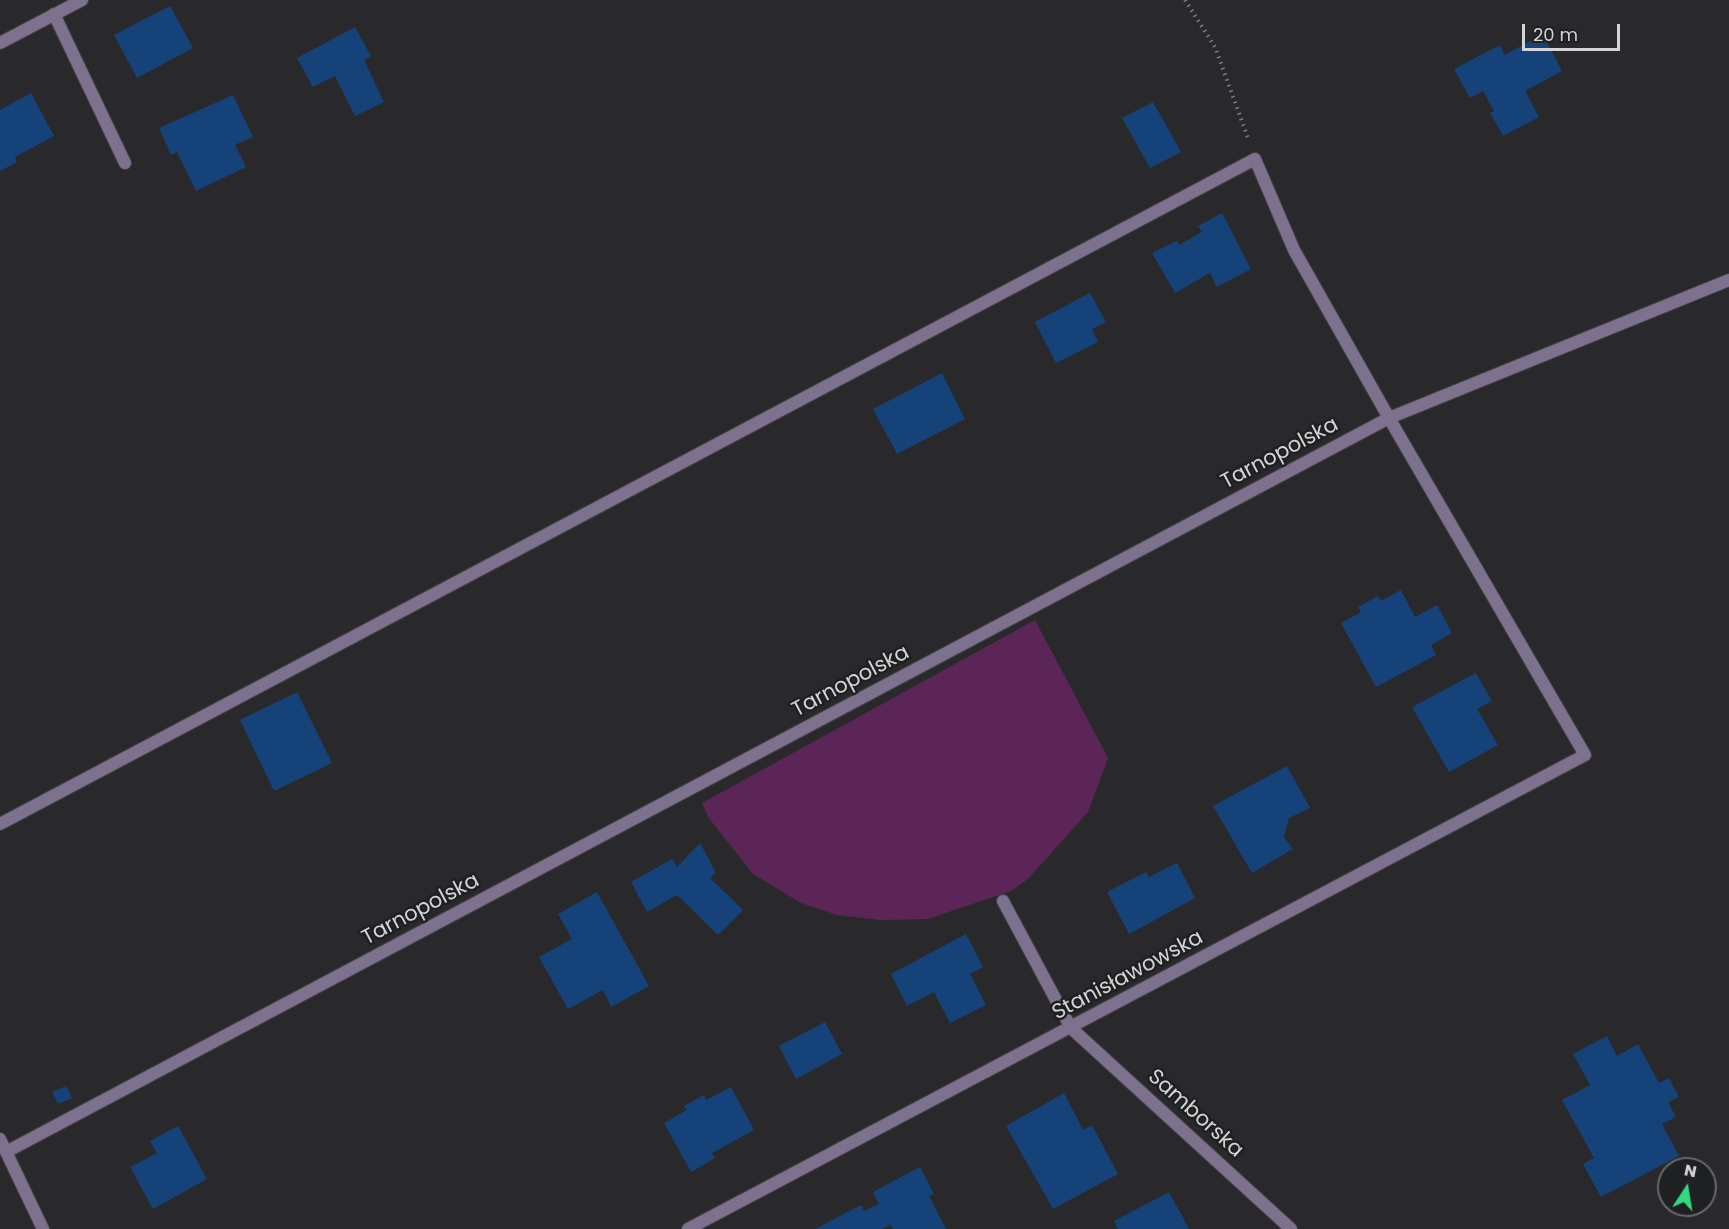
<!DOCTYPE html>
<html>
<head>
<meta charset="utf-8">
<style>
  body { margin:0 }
  #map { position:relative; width:1729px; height:1229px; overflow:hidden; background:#29292c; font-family:Poppins,sans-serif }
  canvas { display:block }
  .north { position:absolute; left:1657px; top:1157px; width:60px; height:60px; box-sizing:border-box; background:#1f2022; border:2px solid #67686a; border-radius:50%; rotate:12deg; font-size:16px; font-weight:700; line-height:24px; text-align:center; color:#d4d4d6 }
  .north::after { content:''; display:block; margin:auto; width:21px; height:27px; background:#32d882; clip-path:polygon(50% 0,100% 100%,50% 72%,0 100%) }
  .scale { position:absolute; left:1522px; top:24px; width:98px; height:27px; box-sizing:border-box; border:3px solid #d4d4d6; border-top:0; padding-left:8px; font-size:18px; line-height:21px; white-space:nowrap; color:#d4d4d6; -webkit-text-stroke:4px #1f2022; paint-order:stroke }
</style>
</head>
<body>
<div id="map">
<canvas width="1729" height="1229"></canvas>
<div class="north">N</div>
<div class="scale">20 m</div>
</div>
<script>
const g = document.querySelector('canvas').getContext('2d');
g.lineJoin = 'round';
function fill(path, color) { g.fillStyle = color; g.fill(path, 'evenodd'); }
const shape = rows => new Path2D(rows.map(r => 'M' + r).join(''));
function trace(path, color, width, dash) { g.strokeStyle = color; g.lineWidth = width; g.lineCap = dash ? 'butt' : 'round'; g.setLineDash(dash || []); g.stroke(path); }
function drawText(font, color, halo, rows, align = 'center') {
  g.font = font + ' Poppins,sans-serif'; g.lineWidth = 5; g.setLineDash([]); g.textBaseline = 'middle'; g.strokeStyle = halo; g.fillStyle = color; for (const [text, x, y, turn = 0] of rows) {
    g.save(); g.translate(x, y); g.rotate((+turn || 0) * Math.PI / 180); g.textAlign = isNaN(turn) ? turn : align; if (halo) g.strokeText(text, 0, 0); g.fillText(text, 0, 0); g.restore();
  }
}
const green = shape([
  [1035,620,1108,758,1088,812,1028,879,1011,891,928,919,880,920,837,915,801,903,753,874,708,817,702,803]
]);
const building = shape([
  [170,6,193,48,137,78,114,35],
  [355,27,371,56,364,60,384,102,355,116,335,76,313,87,297,58],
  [1543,34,1562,71,1525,91,1539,117,1503,136,1490,113,1494,111,1483,91,1470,98,1454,69,1500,45,1505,55],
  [31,93,54,136,15,157,17,162,0,171,0,110],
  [233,95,253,137,235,145,246,167,196,191,177,152,171,155,159,128],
  [1153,102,1181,152,1150,168,1122,118],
  [1222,213,1251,269,1217,287,1210,273,1175,293,1152,253,1177,241,1179,245,1202,232,1198,226],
  [1090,293,1106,322,1092,329,1098,342,1056,363,1035,322],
  [942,373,965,419,897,454,873,409],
  [1401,590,1415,617,1437,605,1452,633,1431,645,1436,655,1376,687,1341,623,1361,612,1358,607,1378,596,1381,601],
  [1476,673,1492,701,1477,709,1498,745,1449,772,1412,707],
  [297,692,332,763,274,791,240,720],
  [1287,766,1310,808,1289,818,1284,837,1293,849,1252,873,1213,806],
  [700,843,716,873,710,878,743,910,718,935,677,895,647,912,631,882,672,859,677,867],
  [1177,863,1195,898,1129,934,1107,892,1146,872,1149,877],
  [597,892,649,986,611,1007,603,990,568,1009,539,957,572,939,558,914],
  [966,934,983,967,970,974,986,1005,950,1023,934,992,907,1006,891,974],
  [825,1022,842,1054,796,1079,779,1046],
  [1607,1036,1617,1056,1638,1044,1659,1083,1669,1078,1679,1097,1668,1102,1676,1117,1662,1124,1679,1156,1601,1197,1583,1164,1594,1158,1562,1100,1590,1085,1573,1054],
  [66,1086,72,1098,58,1104,52,1092],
  [731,1087,754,1130,712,1153,715,1158,691,1172,664,1123,687,1110,684,1106,704,1095,706,1100],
  [1064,1093,1083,1130,1092,1125,1118,1174,1053,1209,1006,1126],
  [178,1126,207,1179,153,1209,130,1167,157,1153,150,1141],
  [920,1167,934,1194,929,1196,946,1229,893,1229,891,1225,882,1229,815,1229,861,1205,864,1211,879,1204,873,1192],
  [1169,1192,1189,1229,1118,1229,1114,1221]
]);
const path = shape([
  [1185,0,1215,47,1248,138]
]);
const lane = shape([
  [54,14,125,163]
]);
const street = shape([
  [0,43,82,0],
  [0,824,1255,159,1294,250,1389,418,1585,755,688,1229],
  [1003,901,1071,1028,1291,1229],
  [0,1139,43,1229],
  [6,1152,1389,418,1729,280]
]);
const streetNames = [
  ["Tarnopolska",1280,454,-28],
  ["Tarnopolska",851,682,-28],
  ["Tarnopolska",421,910,-28],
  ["Stanisławowska",1128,976,-28],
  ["Samborska",1195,1114,42]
];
fill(green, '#5b2657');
fill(building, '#154379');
trace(lane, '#444447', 14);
trace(street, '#444447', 14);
trace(path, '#7d7d80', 4, [1.5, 4.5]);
trace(lane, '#7e718e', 12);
trace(street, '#7e718e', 12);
drawText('21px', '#d4d4d6', '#1f2022', streetNames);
</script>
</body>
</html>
